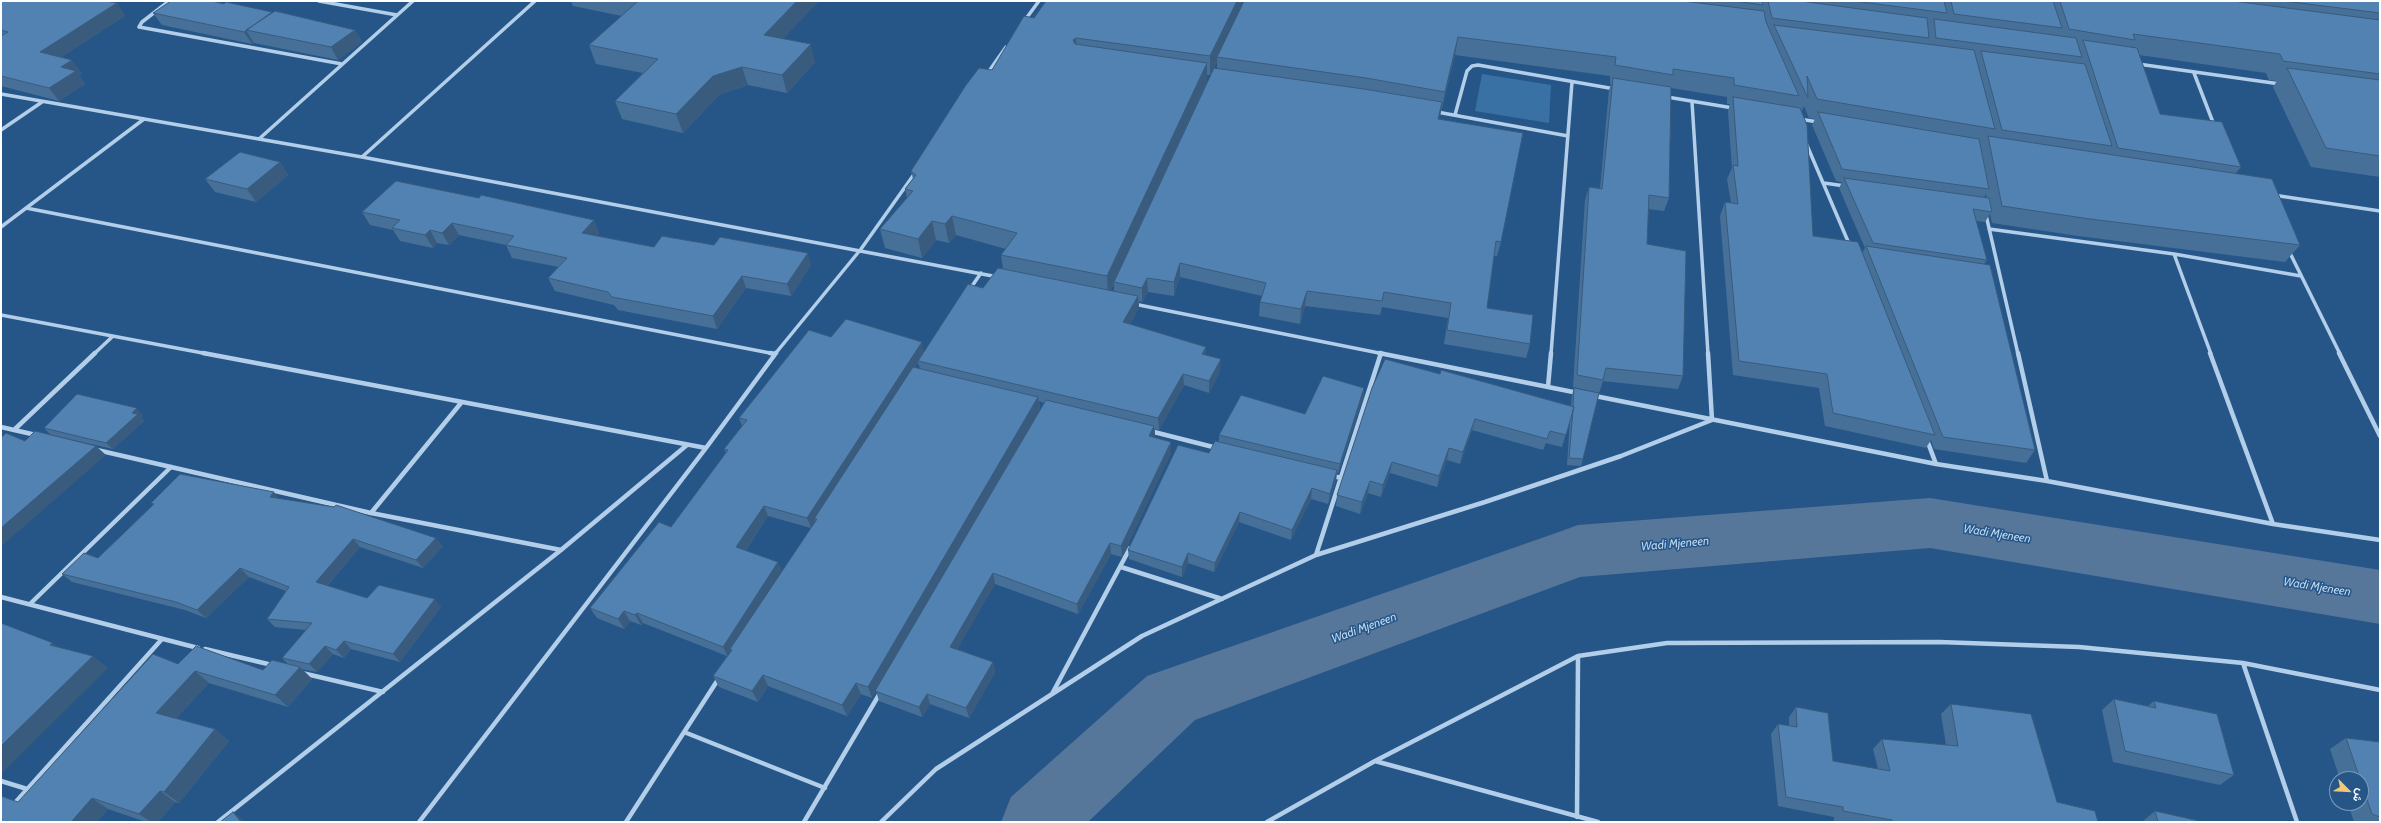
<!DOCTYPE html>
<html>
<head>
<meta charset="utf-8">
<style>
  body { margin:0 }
  #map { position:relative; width:2381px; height:823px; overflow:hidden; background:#265688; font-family:Cabin,Vazirmatn,sans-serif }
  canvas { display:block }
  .frame { position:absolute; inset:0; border:2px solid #fff; pointer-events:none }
  .north { position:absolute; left:2329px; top:771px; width:40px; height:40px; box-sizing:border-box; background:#265688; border:1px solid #7d9ab8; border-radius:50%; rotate:114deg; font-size:11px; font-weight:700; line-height:16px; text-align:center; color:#fff }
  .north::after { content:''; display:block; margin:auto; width:14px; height:18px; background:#f2c877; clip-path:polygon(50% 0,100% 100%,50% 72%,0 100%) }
</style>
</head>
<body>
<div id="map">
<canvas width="2381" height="823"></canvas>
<div class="frame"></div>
<div class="north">ش</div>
</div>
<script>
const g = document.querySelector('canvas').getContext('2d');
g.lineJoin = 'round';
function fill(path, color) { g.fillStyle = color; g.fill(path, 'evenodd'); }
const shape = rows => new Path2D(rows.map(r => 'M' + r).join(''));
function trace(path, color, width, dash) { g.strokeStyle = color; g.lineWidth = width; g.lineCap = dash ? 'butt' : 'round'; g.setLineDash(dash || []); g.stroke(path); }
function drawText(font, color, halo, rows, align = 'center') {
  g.font = font + ' Cabin,sans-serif'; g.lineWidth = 3; g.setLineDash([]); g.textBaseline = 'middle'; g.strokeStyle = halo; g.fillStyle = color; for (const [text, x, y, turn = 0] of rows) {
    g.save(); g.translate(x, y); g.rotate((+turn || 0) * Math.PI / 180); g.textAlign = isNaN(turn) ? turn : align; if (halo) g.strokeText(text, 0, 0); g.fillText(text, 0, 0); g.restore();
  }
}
const green = shape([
  [1482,74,1551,85,1549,123,1475,111]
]);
const river = shape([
  [1930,498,2380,570,2380,624,1930,548,1580,577,1195,720,1088,822,1001,822,1011,797,1147,676,1556,533,1578,525,1930,498]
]);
const minorFar1 = shape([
  [169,1,142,22,139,27,342,64],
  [319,1,397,15],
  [1025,20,1039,1],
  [2138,64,2280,84],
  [2194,73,2214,125],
  [987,74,1006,47],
  [1,94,362,157,998,277],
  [1667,97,1733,108],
  [1692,102,1708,354],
  [1437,112,1568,136],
  [1455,115,1467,71,1472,66,1478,65,1615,89],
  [1799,119,1818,122],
  [1,130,42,102],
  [259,139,413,1],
  [1806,143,1850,246],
  [362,157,535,1],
  [1824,183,1845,186],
  [2273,195,2380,211],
  [26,208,775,354],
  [1986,215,2018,354],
  [1,227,144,119],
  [1989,229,2174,254,2301,276],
  [2289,251,2340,354],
  [2174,254,2211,354],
  [970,289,981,273],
  [1134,304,1384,354],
  [1,315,208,354],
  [94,354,112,337],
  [775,354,861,249,915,173],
  [1551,354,1572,82]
]);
const minor = shape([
  [203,353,706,448,419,822],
  [770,353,775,354],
  [1379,353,1578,393],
  [1708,353,1712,420],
  [2018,353,2047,481],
  [2210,353,2273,524],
  [2339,353,2380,436],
  [1548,387,1551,353],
  [1595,396,1936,464,2047,481,2273,524,2380,540],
  [1,427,36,435],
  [14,430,95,353],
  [1150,431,1217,448],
  [1927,440,1936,464],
  [706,448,776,353],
  [97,450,371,513,561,550],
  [1332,476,1342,478],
  [371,513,461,403],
  [1316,555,1381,353],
  [1121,567,1222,599],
  [1,597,198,648],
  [30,604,171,467],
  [205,649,272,665],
  [2243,663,2297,822],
  [302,673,383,692],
  [1052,694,1130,548],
  [684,732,825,788],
  [1375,761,1598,822],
  [1,781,27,789],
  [13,805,162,639],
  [1577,817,1578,656],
  [218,822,561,550,687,445],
  [626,822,719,678],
  [804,822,880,693],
  [881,822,936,769,1142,636,1316,555,1485,502,1621,456,1712,420],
  [1267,822,1375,761,1578,656,1667,643,1939,642,2079,647,2243,663,2380,690]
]);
const wall = shape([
  [1,1,117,3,125,16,61,57,82,73,79,75,85,84,59,101,1,86],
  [571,1,819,1,783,38,815,62,787,93,748,85,719,95,683,133,622,119,615,101,643,73,596,64,589,45,622,16,573,6],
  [1046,1,2380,1,2380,177,2311,167,2273,87,2277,81,2269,80,2266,73,2139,55,2160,114,2241,167,2235,174,2300,245,2285,262,2078,236,1992,223,1990,214,1985,222,1976,221,1987,260,1984,264,2035,450,2026,463,1934,449,1931,440,1926,448,1825,426,1819,388,1733,375,1720,216,1725,202,1731,203,1727,179,1732,168,1728,111,1730,104,1727,104,1727,97,1671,88,1669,198,1664,211,1648,209,1647,244,1683,376,1678,389,1603,381,1599,393,1573,387,1585,200,1589,187,1600,188,1609,90,1611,84,1610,84,1610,76,1455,55,1439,120,1501,242,1497,256,1494,256,1487,308,1530,344,1526,358,1444,344,1448,318,1382,307,1380,315,1305,306,1300,324,1259,316,1260,302,1262,296,1180,277,1174,296,1148,292,1142,302,1139,301,1139,308,1130,324,1206,347,1206,355,1220,371,1209,393,1184,385,1159,430,1155,429,1155,437,1171,453,1122,557,1111,554,1078,614,995,584,957,649,993,662,995,672,969,718,930,704,922,717,879,701,876,691,872,698,861,694,847,716,768,686,758,702,719,687,713,676,727,656,643,623,641,625,630,621,624,629,597,618,590,608,671,527,726,453,724,449,742,426,739,418,831,337,924,352,983,288,1003,269,1001,255,1006,249,956,235,949,243,936,240,922,258,885,248,880,229,907,198,905,189,913,179,911,171,1034,18],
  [1217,61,1217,69,1147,212,1207,81,1207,75,1210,75],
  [1804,106,1809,118,1815,119,1812,125,1836,181,1842,182,1839,188,1865,248,1862,253,1813,236,1801,113],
  [1986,194,1987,198,1984,198],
  [1114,283,1114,291,1110,291],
  [918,363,920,369,915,368],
  [1039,401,1044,403,964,539,1040,409],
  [768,516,811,528,782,571,746,550],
  [224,4,272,12,355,30,362,42,338,60,254,43,252,44,162,25,153,13],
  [280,162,288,175,256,202,215,192,205,179],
  [362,212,594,220,599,233,597,236,654,247,811,265,791,296,746,288,717,329,618,310,614,305,555,291,548,278,559,267,512,258,506,245,459,235,449,245,437,243,433,248,400,241,393,230,370,225],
  [1440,374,1571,406,1572,395,1574,388,1583,459,1581,466,1567,465,1570,419,1562,447,1546,443,1543,450,1472,430,1460,464,1447,460,1437,487,1390,473,1381,497,1368,493,1360,514,1336,506,1337,495],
  [1364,388,1363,398,1338,473,1337,473,1336,480,1328,504,1311,499,1291,540,1239,522,1214,572,1188,563,1182,577,1129,559,1128,550,1209,453,1219,442,1219,435,1305,414],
  [143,415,141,417,144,421,113,449,51,435,44,428],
  [279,499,443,546,423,568,360,547,327,586,367,598,441,607,400,662,351,649,344,658,333,654,317,672,302,669,312,679,288,707,209,683,176,718,215,729,229,741,179,803,175,802,158,822,146,822,108,809,97,822,1,822,18,802,178,664,263,670,288,664,282,658,306,630,275,627,267,619,286,591,249,577,206,618,185,610,72,582,62,574,98,558,153,505,151,503],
  [2114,699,2148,706,2154,701,2234,775,2220,785,2113,762,2102,710],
  [1951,704,2057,802,2098,822,1840,822,1834,821,1834,817,1778,806,1771,734,1778,724,1789,726,1789,717,1796,707,1833,761,1878,769,1873,749,1882,739,1946,745,1941,714],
  [2346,738,2380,742,2380,822,2354,822,2348,803,2361,803,2361,779,2340,779,2330,749],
  [2155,811,2204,822,2142,822]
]);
const shadedWall = shape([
  [797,1,819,1,770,53,764,35],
  [1237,1,1246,1,1217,57,1217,61,1210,75,1210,56],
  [117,3,125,16,50,65,40,52],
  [272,12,280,25,246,30,254,43,252,44,244,32],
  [355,30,362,42,338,60,331,47],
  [1458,37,1455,55,1441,110,1445,92],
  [1076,38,1077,57,1073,40],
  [811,44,815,62,787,93,782,75],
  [72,60,82,73,79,75,85,84,59,101,49,88,61,67],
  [1207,63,1207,81,1108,295,1107,276],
  [742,67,748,85,719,95,683,133,676,114,713,76],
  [1442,102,1440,117,1436,134,1438,119],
  [280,162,288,175,256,202,247,189],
  [952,216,956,235,949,243,945,224],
  [594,220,599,233,588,246,582,233],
  [932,221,936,240,922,258,918,239],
  [452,223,459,235,449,245,442,233],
  [430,230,437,243,433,248,425,235],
  [808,253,811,265,791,296,787,284],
  [1180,263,1180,277,1174,296,1174,282],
  [742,276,746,288,717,329,713,316],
  [1147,278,1148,292,1142,302,1142,288],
  [1307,291,1305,306,1300,324,1301,309],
  [1138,296,1139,308,1124,334,1123,322],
  [922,342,924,353,918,361,918,363,817,520,814,519,816,522,811,528,807,518],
  [1206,347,1206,359,1202,354],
  [1221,359,1220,371,1209,393,1209,381],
  [1183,374,1184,385,1159,430,1158,418],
  [1364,388,1363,398,1338,473,1340,464],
  [1038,397,1040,409,872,698,868,687],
  [137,408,143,415,141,417,144,421,113,449,106,443,132,413],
  [1475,419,1472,430,1460,464,1463,452],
  [1154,426,1155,437,1149,447,1149,436],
  [1171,442,1171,453,1122,557,1121,546],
  [96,446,106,455,3,545,1,543,1,528],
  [1449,448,1447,460,1437,487,1439,476],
  [1392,462,1390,473,1381,497,1383,485],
  [1337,470,1336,480,1328,504,1330,494],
  [1370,481,1368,493,1360,514,1362,502],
  [1312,488,1311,499,1291,540,1292,530],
  [274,492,281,501,270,497],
  [764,506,768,516,741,557,736,547],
  [1240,512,1239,522,1214,572,1215,563],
  [436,538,443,546,423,568,416,560],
  [353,539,360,547,323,590,316,582],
  [1110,543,1111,554,1078,614,1077,604],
  [1188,553,1188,563,1182,577,1182,567],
  [778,562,783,573,730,649,731,652,728,657,723,647],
  [240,568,249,577,206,618,197,610],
  [993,573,995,584,953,657,950,647],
  [435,599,441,607,400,662,393,654],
  [624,611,630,621,624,629,618,619],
  [637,613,643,623,641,625,635,615],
  [344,641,351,649,344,658,336,650],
  [53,643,68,655,50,645],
  [325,646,333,654,317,672,309,664],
  [93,656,108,668,1,774,1,746],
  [993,662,995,672,969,718,966,708],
  [300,667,312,679,288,707,275,695],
  [195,671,209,683,170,724,156,713],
  [763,675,768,686,758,702,752,691],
  [856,683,861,694,847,716,842,705],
  [927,694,930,704,922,717,919,707],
  [215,729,229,741,179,803,164,792],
  [160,791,175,802,158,822,151,822,139,814],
  [92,798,108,809,97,822,71,822],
  [233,812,244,820,245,822,241,822]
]);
const building = shape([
  [1,1,106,1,117,3,40,52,72,60,61,67,76,71,49,88,1,76,1,36,8,32,1,30,1,1],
  [171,1,212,1,224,4,226,2,272,12,244,32,153,13,171,1],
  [632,1,797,1,764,35,811,44,782,75,742,67,713,76,676,114,615,101,658,59,589,45,637,2,632,1],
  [1046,1,1237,1,1210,56,1076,38,1073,40,1075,44,1207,63,1107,276,1001,255,1017,233,952,216,945,224,932,221,918,239,880,229,913,191,905,189,916,175,911,171,966,85,979,68,992,70,1024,16,1034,18,1046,1],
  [1244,1,1683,1,1764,11,1766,22,1799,96,1734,85,1734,78,1673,69,1673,75,1615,65,1616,57,1458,37,1445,92,1366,78,1217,57,1244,1],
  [1735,1,1762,1,1763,5,1735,1],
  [1768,1,1800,1,1927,18,1929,38,1772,18,1768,1],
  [1854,1,1944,1,1947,13,1854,1],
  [1951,1,2053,1,2062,28,1954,14,1951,1],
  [2060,1,2233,1,2380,20,2380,74,2283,61,2280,54,2133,34,2135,40,2069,29,2060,1],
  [2284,1,2380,1,2380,13,2284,1],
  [275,11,355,30,331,47,246,30,275,11],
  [1934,19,2076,38,2082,57,1936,38,1934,19],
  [1774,25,1974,50,1995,129,1817,99,1807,76,1808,98,1774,25],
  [2083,40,2137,48,2160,114,2222,122,2241,167,2118,148,2083,40],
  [1981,51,2085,64,2112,146,2002,130,1981,51],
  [1214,68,1364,89,1442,102,1438,119,1523,133,1501,242,1496,241,1487,308,1533,315,1530,344,1447,330,1451,303,1384,292,1382,301,1307,291,1301,309,1260,302,1266,283,1180,263,1174,282,1147,278,1142,288,1114,282,1214,68],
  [2287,68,2380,80,2380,156,2326,148,2287,68],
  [1613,78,1671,87,1669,198,1649,195,1647,244,1686,251,1683,376,1606,368,1603,380,1577,375,1589,187,1602,189,1613,78],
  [1733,97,1800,108,1807,125,1813,236,1858,242,1935,435,1833,413,1827,374,1739,361,1725,202,1738,204,1733,165,1738,166,1733,97],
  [1818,112,1979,139,1989,189,1842,169,1818,112],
  [1988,136,2272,179,2300,245,2090,219,2002,206,1988,136],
  [240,152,280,162,247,189,205,179,240,152],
  [1844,178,1989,198,1992,212,1973,209,1987,260,1873,243,1844,178],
  [396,181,479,198,481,195,594,220,582,233,654,247,662,236,714,245,720,237,808,253,787,284,742,276,713,316,612,297,608,292,548,278,567,258,506,245,514,236,452,223,442,233,430,230,425,235,392,228,400,220,362,212,396,181],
  [1866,246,1990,265,2035,450,1943,437,1866,246],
  [998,268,1138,296,1123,322,1206,347,1202,354,1221,359,1209,381,1183,374,1158,418,918,361,968,284,983,288,998,268],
  [846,319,922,342,807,518,764,506,736,547,778,562,723,647,637,613,635,615,624,611,618,619,590,608,659,522,671,527,728,450,724,449,747,420,739,418,809,330,831,337,846,319],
  [1385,359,1440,374,1441,370,1574,407,1566,435,1550,431,1547,439,1475,419,1463,452,1449,448,1439,476,1392,462,1383,485,1370,481,1362,502,1337,495,1372,388,1385,359],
  [913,367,1038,397,868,687,856,683,842,705,763,675,752,691,713,676,732,650,730,649,817,519,814,519,913,367],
  [1323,376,1364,388,1340,464,1219,435,1241,395,1305,414,1323,376],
  [1574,388,1599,393,1583,459,1569,458,1573,410,1574,407,1573,406,1574,388],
  [77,394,137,408,132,413,138,414,106,443,44,428,77,394],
  [1046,400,1154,426,1149,436,1171,442,1121,546,1110,543,1077,604,993,573,950,647,993,662,966,708,927,694,919,707,875,691,1046,400],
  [35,431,96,446,1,528,1,436,2,437,6,433,25,441,35,431],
  [1215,441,1337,470,1330,494,1312,488,1292,530,1240,512,1215,563,1188,553,1182,567,1128,550,1178,445,1209,453,1215,441],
  [180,474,274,492,270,497,334,507,336,505,436,538,416,560,353,539,316,582,367,598,379,585,435,599,393,654,344,641,336,650,325,646,309,664,282,658,312,623,267,619,289,587,240,568,197,610,176,602,62,574,84,553,98,558,154,504,151,503,180,474],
  [1,623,53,643,50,645,93,656,1,746,1,623],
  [196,646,263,670,272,660,300,667,275,695,195,671,156,713,215,729,164,792,160,791,139,814,92,798,71,822,1,822,1,796,18,802,153,654,178,664,196,646],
  [2114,699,2156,708,2154,701,2217,714,2234,775,2125,751,2114,699],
  [1951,704,2031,714,2057,802,2095,811,2098,822,1892,822,1892,820,1843,811,1843,807,1786,797,1778,724,1797,727,1796,707,1828,713,1833,761,1890,771,1882,739,1958,746,1951,704],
  [2346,738,2380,742,2380,817,2372,814,2361,782,2361,779,2360,779,2346,738],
  [2155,811,2204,822,2158,822,2155,811],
  [233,812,241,822,220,822,233,812]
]);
const waterNames = [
  ["Wadi Mjeneen",1997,534,9],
  ["Wadi Mjeneen",1675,544,-5],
  ["Wadi Mjeneen",2317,587,9],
  ["Wadi Mjeneen",1364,628,-20]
];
fill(green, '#3a71a5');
fill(river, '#56779a');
trace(minorFar1, '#b2cee9', 3.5);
trace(minor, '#b2cee9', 4.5);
fill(wall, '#477099');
fill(shadedWall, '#395b7d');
fill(building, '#5282b2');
trace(building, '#395b7d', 1);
drawText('italic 12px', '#bed8f0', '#265688', waterNames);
</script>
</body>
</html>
